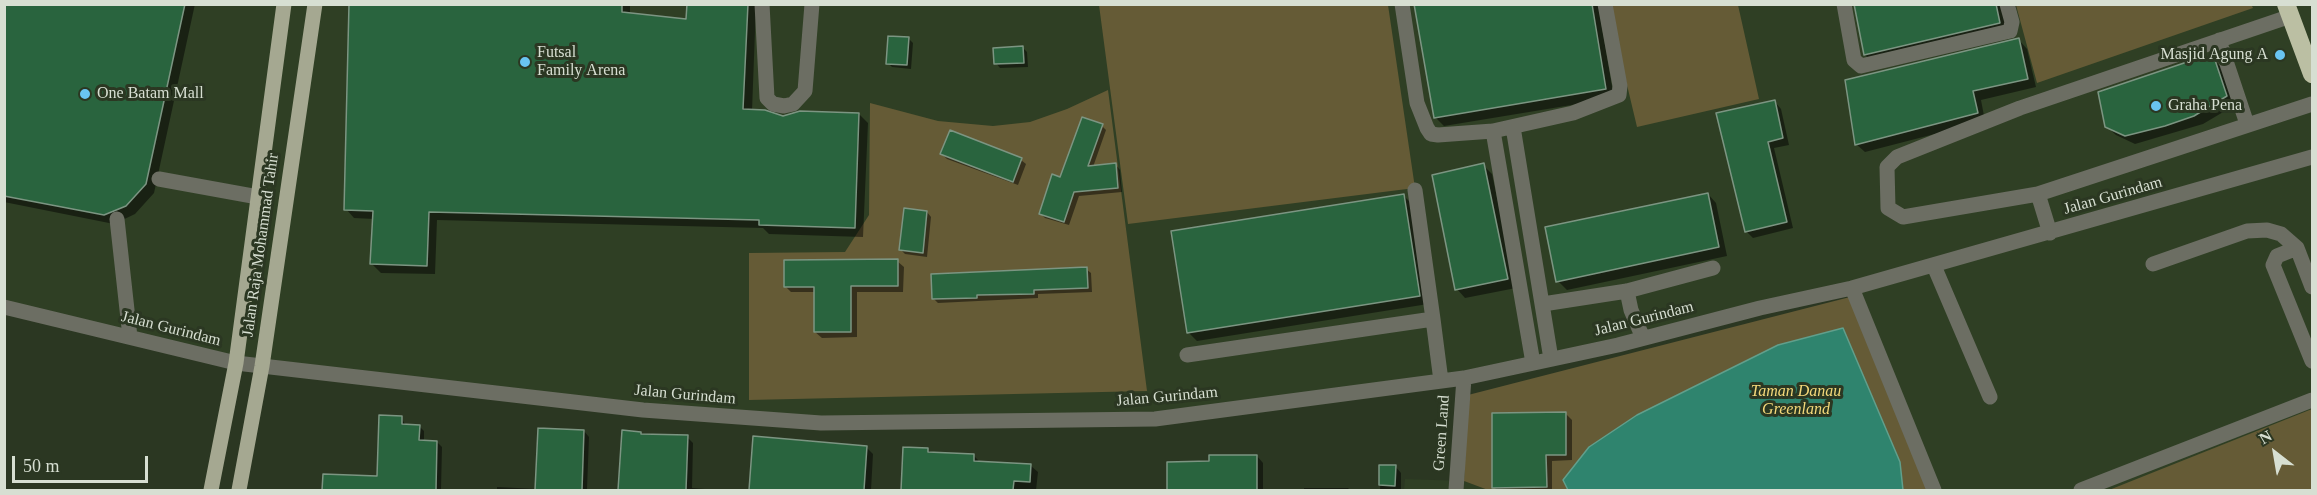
<!DOCTYPE html>
<html>
<head>
<meta charset="utf-8">
<style>
  body { margin:0 }
  #map { position:relative; width:2317px; height:495px; overflow:hidden; background:#2b3722; font-family:Georgia,serif }
  canvas { display:block }
  .frame { position:absolute; inset:0; border:6px solid #d7dfd2; pointer-events:none }
  .north { position:absolute; left:2245px; top:423px; width:60px; height:60px; -webkit-text-stroke:4px #2b3722; paint-order:stroke; rotate:329deg; font-size:16px; font-weight:700; line-height:24px; text-align:center; color:#d7dfd2 }
  .north::after { content:''; display:block; margin:auto; width:21px; height:27px; background:#d7dfd2; clip-path:polygon(50% 0,100% 100%,50% 72%,0 100%) }
  .scale { position:absolute; left:12px; top:456px; width:136px; height:27px; box-sizing:border-box; border:3px solid #d7dfd2; border-top:0; padding-left:8px; font-size:18px; line-height:21px; white-space:nowrap; color:#d7dfd2; -webkit-text-stroke:4px #2b3722; paint-order:stroke }
</style>
</head>
<body>
<div id="map">
<canvas width="2317" height="495"></canvas>
<div class="frame"></div>
<div class="north">N</div>
<div class="scale">50 m</div>
</div>
<script>
const g = document.querySelector('canvas').getContext('2d');
g.lineJoin = 'round';
function fill(path, color) { g.fillStyle = color; g.fill(path, 'evenodd'); }
const shape = rows => new Path2D(rows.map(r => 'M' + r).join(''));
function trace(path, color, width, dash) { g.strokeStyle = color; g.lineWidth = width; g.lineCap = dash ? 'butt' : 'round'; g.setLineDash(dash || []); g.stroke(path); }
function drawText(font, color, halo, rows, align = 'center') {
  g.font = font + ' Georgia,serif'; g.lineWidth = 6; g.setLineDash([]); g.textBaseline = 'middle'; g.strokeStyle = halo; g.fillStyle = color; for (const [text, x, y, turn = 0] of rows) {
    g.save(); g.translate(x, y); g.rotate((+turn || 0) * Math.PI / 180); g.textAlign = isNaN(turn) ? turn : align; if (halo) g.strokeText(text, 0, 0); g.fillText(text, 0, 0); g.restore();
  }
}
const built = shape([
  [5,5,2312,5,2312,490,1934,490,1852,289,1464,378,1155,419,821,423,236,363,5,307],
  [1405,479,1464,481,1488,490,1404,490]
]);
const green = shape([
  [2251,4,2253,8,2037,83,2016,5],
  [1099,5,1388,5,1415,188,1128,224],
  [1608,5,1738,5,1759,99,1637,127],
  [1108,90,1147,391,749,400,749,253,845,252,869,215,870,103,938,121,993,126,1030,122,1067,109],
  [1850,297,1927,490,1488,490,1464,481,1468,395],
  [2312,409,2312,490,2109,490]
]);
const water = shape([
  [1843,328,1900,462,1903,490,1568,490,1563,480,1589,447,1637,415,1778,345,1843,328]
]);
const shadow = shape([
  [4,4,195,4,154,193,135,214,114,224,4,202],
  [351,4,630,4,630,14,687,20,689,4,756,4,752,111,783,117,859,114,868,123,863,237,769,234,763,228,437,220,435,274,381,273,372,264,374,219,354,218,346,209],
  [1416,4,1598,4,1614,98,1444,126,1435,117],
  [1856,4,2002,4,2008,32,1874,63,1865,55],
  [909,39,913,43,911,69,892,67,888,63],
  [2019,40,2027,49,2036,87,1981,100,1985,121,1865,152,1856,144],
  [1023,48,1027,52,1028,67,1000,68,996,63],
  [2215,61,2224,70,2235,105,2203,124,2135,144,2116,135,2106,126],
  [1775,102,1781,109,1789,145,1774,148,1793,228,1753,238,1746,231],
  [1102,126,1106,130,1093,167,1116,165,1120,170,1122,192,1079,196,1069,225,1045,218,1040,213,1061,179],
  [951,132,1021,160,1026,164,1018,185,947,159,942,154],
  [1483,165,1492,174,1516,288,1465,298,1457,289],
  [1708,194,1716,203,1727,256,1567,290,1558,281],
  [1403,195,1412,204,1428,304,1197,341,1188,332],
  [927,212,931,217,927,257,905,254,901,250],
  [897,261,904,267,903,292,857,292,857,337,822,338,815,332,815,292,791,292,785,286],
  [1086,269,1091,273,1092,292,1038,294,1038,298,938,303,933,298],
  [1566,414,1572,420,1572,460,1552,461,1552,490,1497,490,1494,487],
  [401,417,406,426,419,426,424,431,424,442,437,442,442,447,441,489,467,490,323,490,324,476,378,478],
  [584,431,589,437,587,489,612,490,497,490,497,487,537,489],
  [623,432,640,433,643,436,687,437,693,443,692,488,718,490,619,490],
  [866,447,873,454,871,490,758,490],
  [905,449,928,450,932,453,973,455,981,463,1031,466,1038,472,1036,490,903,490],
  [1257,456,1263,463,1263,490,1169,490,1168,463,1210,462],
  [1381,466,1395,466,1401,473,1401,490,1380,490],
  [1304,488,1348,488,1350,490,1304,490]
]);
const building = shape([
  [4,4,185,4,146,184,126,206,104,215,4,196,4,4],
  [349,4,622,4,622,12,686,19,687,4,748,4,743,109,765,110,783,116,800,111,859,113,855,228,759,225,759,220,429,212,427,266,370,264,373,211,344,210,349,4],
  [1414,4,1592,4,1606,89,1434,118,1414,4],
  [1854,4,1996,4,2000,23,1864,55,1854,4],
  [888,36,909,37,907,65,886,64,888,36],
  [2019,38,2028,79,1973,91,1978,113,1855,145,1845,80,2019,38],
  [1023,46,1024,63,994,64,993,48,1023,46],
  [2215,60,2227,96,2194,116,2165,126,2125,136,2105,127,2098,92,2190,61,2215,60],
  [1775,100,1783,138,1768,142,1787,222,1745,232,1716,113,1775,100],
  [1082,117,1103,124,1088,166,1116,163,1118,188,1074,192,1064,222,1039,214,1052,174,1060,177,1082,117],
  [950,130,1022,158,1013,182,940,154,950,130],
  [1484,163,1508,279,1455,290,1432,175,1484,163],
  [1708,193,1719,247,1556,282,1545,227,1708,193],
  [1404,194,1420,296,1187,333,1171,231,1404,194],
  [904,208,927,211,923,253,899,250,904,208],
  [898,259,898,286,851,286,851,332,814,332,814,287,784,287,784,260,898,259],
  [1087,267,1088,288,1034,290,1034,294,977,295,977,298,932,299,931,274,1087,267],
  [1566,412,1566,455,1546,455,1547,487,1492,488,1492,413,1566,412],
  [379,415,402,416,402,424,420,425,419,440,437,441,436,490,322,490,323,474,377,476,379,415],
  [538,428,584,430,582,490,535,490,538,428],
  [622,430,641,432,641,434,688,435,686,490,618,490,622,430],
  [753,436,867,446,864,490,749,490,753,436],
  [903,447,928,448,928,452,974,454,974,461,1031,464,1030,482,1014,481,1013,490,901,490,903,447],
  [1209,455,1257,455,1257,490,1167,490,1167,462,1209,461,1209,455],
  [1379,465,1396,465,1395,486,1379,485,1379,465]
]);
const minor = shape([
  [762,4,767,98,773,104,784,106,793,104,805,91,812,4],
  [1402,4,1417,103,1427,128,1431,134,1438,135,1493,131,1573,113,1619,95,1620,86,1605,4],
  [1844,4,1854,60,1861,66,2010,31,2012,22,2007,4],
  [2291,16,2020,108,1897,157,1887,167,1888,208,1903,217,2038,194,2312,104],
  [2219,40,2247,124],
  [1513,127,1551,359],
  [1493,131,1533,363],
  [159,179,258,197],
  [1415,190,1433,319],
  [2038,194,2050,233],
  [117,219,130,337],
  [2297,248,2277,256,2273,265,2312,361],
  [2153,264,2247,231,2267,230,2281,234,2297,248,2312,287],
  [1934,266,1990,397],
  [1852,288,1934,490],
  [1627,291,1631,310,1643,338],
  [1543,304,1627,291,1713,268],
  [4,307,236,363,643,410,821,423,1155,419,1464,378,1618,345,1760,308,1852,288,2312,157],
  [1187,355,1433,319,1441,381],
  [1456,490,1464,378],
  [2081,490,2312,400]
]);
const major = shape([
  [211,490,236,363,284,4],
  [239,490,262,366,315,4]
]);
const highway = shape([
  [2286,4,2312,74]
]);
const markers = [
  [2280,55,6,"#69c4f1"],
  [525,62,6,"#69c4f1"],
  [85,94,6,"#69c4f1"],
  [2156,106,6,"#69c4f1"]
];
const poiNames = [
  ["Futsal",537,53],
  ["Family Arena",537,71],
  ["Masjid Agung A",2268,55,"right"],
  ["One Batam Mall",97,94],
  ["Graha Pena",2168,106]
];
const streetNames = [
  ["Jalan Gurindam",2113,196,-16],
  ["Jalan Raja Mohammad Tahir",261,245,-82],
  ["Jalan Gurindam",1644,319,-14],
  ["Jalan Gurindam",171,329,14],
  ["Jalan Gurindam",685,395,5],
  ["Jalan Gurindam",1167,397,-5],
  ["Green Land",1442,433,-86]
];
const parkNames = [
  ["Taman Danau",1796,392],
  ["Greenland",1796,410]
];
fill(built, '#2f3f24');
fill(green, '#655b36');
fill(water, '#2f846e');
trace(water, '#619f8c', 1.5);
fill(shadow, '#0007');
fill(building, '#29643e');
trace(building, '#7c9582', 1.5);
trace(minor, '#6c6e63', 15);
trace(major, '#a5a891', 15);
trace(highway, '#bbbfa3', 18);
for (const [x, y, r, color] of markers) { const dot = new Path2D(); dot.arc(x, y, r, 0, 2 * Math.PI); g.fillStyle = color; g.fill(dot); trace(dot, '#2b3722', 2); }
drawText('16px', '#d7dfd2', '#2b3722', poiNames, 'left');
drawText('16px', '#d7dfd2', '#2b3722', streetNames);
drawText('italic 16px', '#f3d87a', '#2b3722', parkNames);
</script>
</body>
</html>
